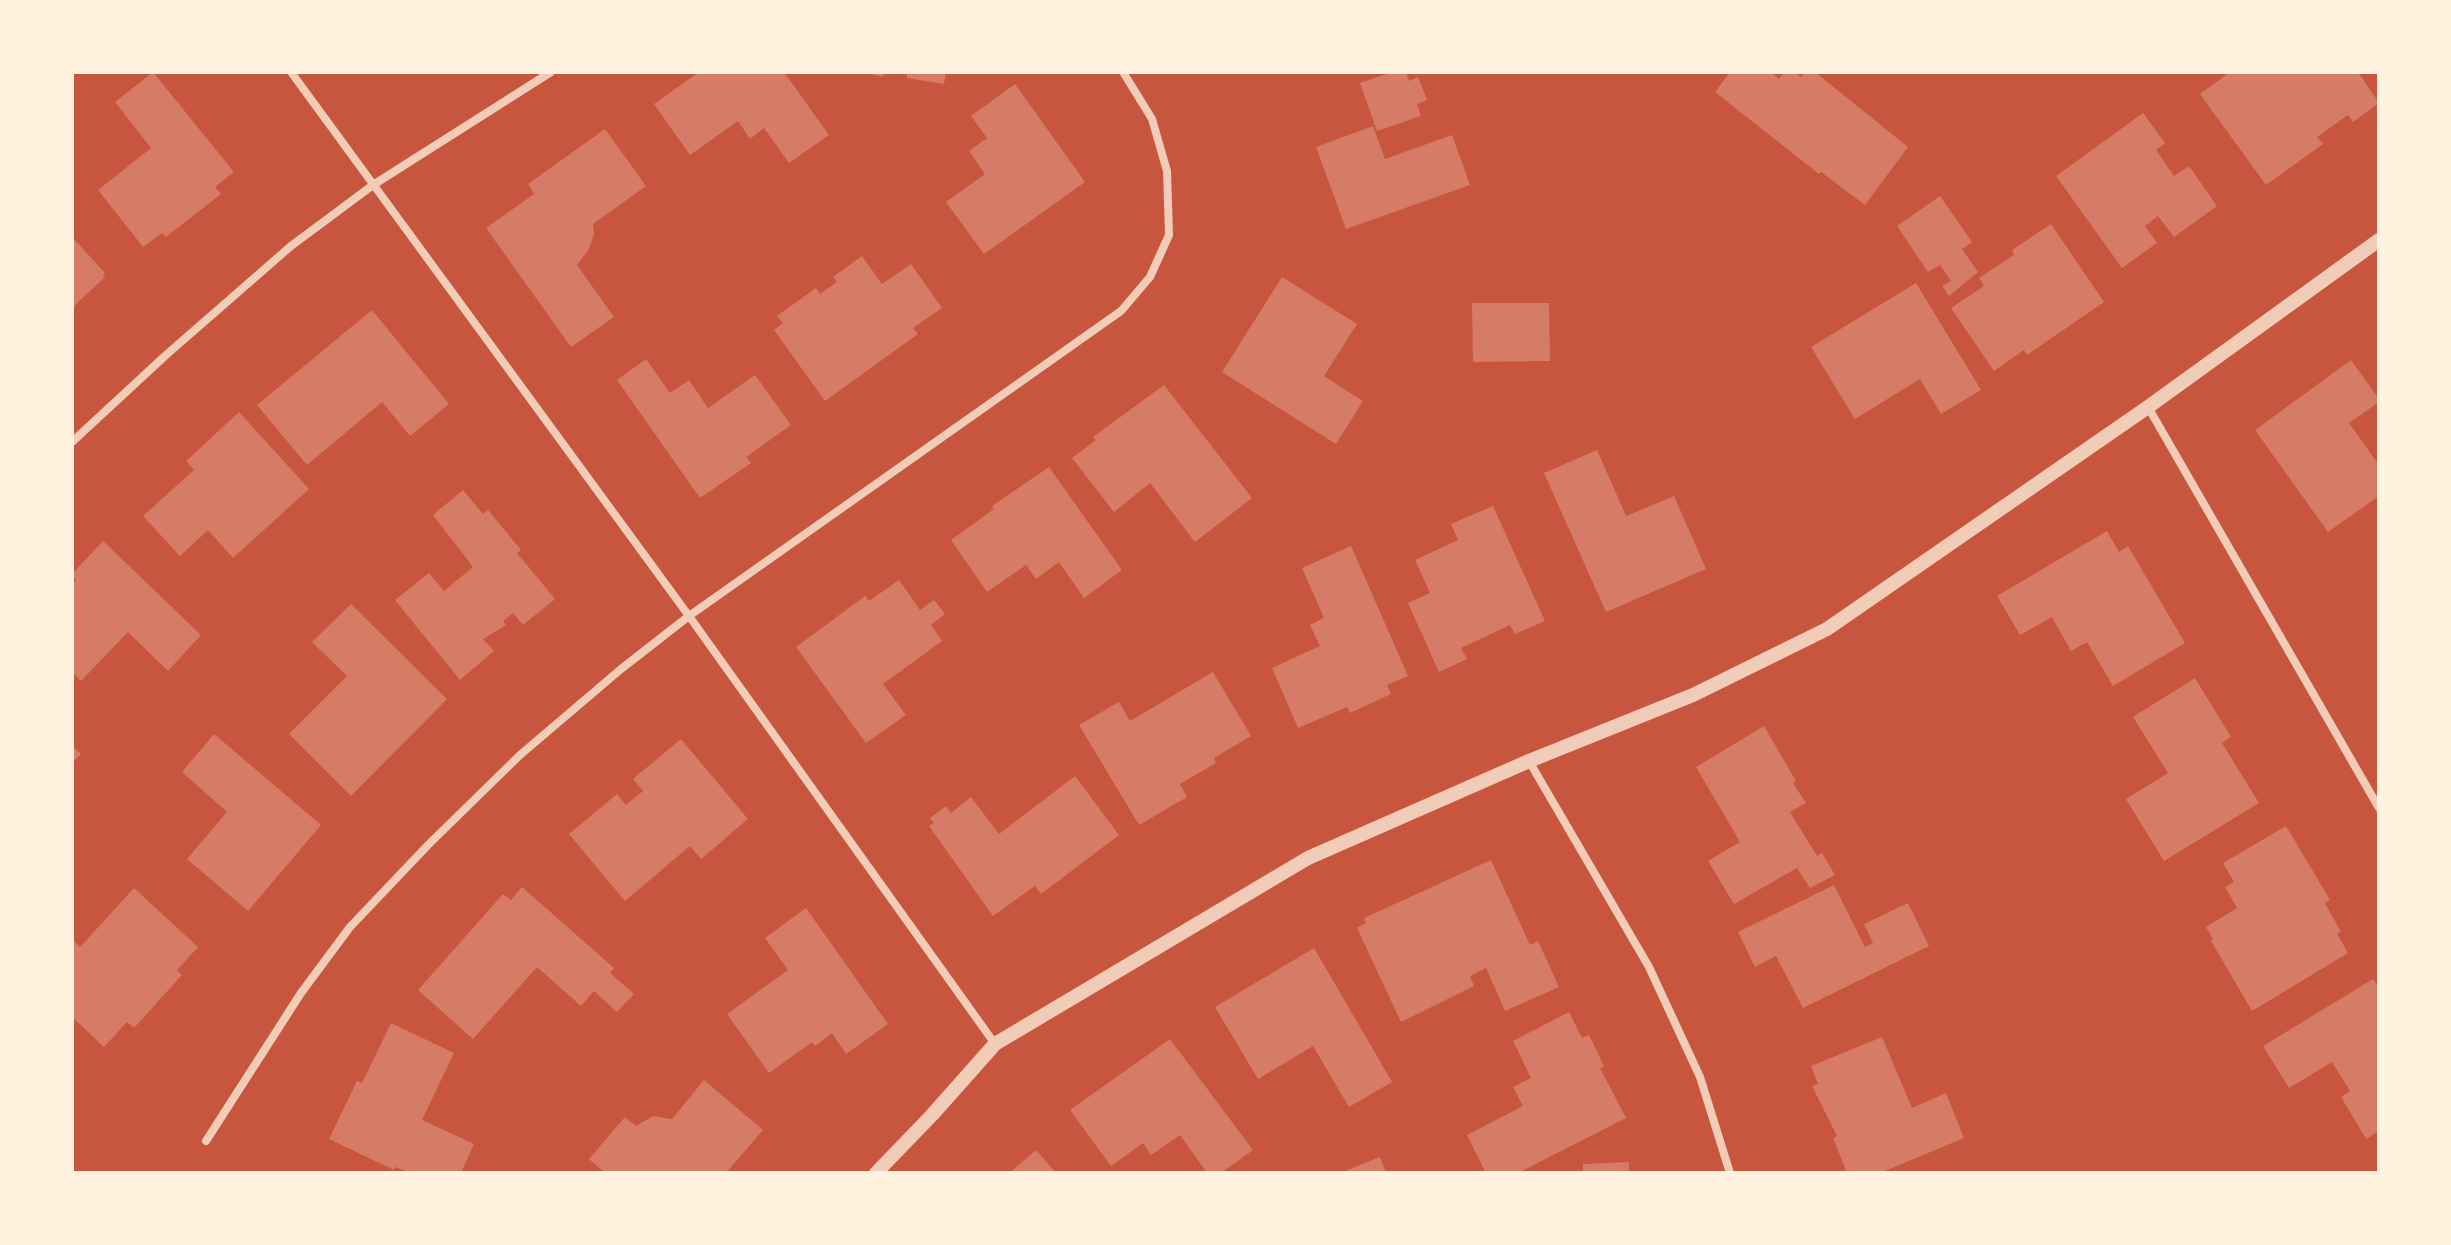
<!DOCTYPE html>
<html>
<head>
<meta charset="utf-8">
<style>
  body { margin:0 }
  #map { position:relative; width:2451px; height:1245px; overflow:hidden; background:#c8553d; font-family:"Fira Sans",sans-serif }
  canvas { display:block }
  .frame { position:absolute; inset:0; border:74px solid #fff3e0; pointer-events:none }
</style>
</head>
<body>
<div id="map">
<canvas width="2451" height="1245"></canvas>
<div class="frame"></div>
</div>
<script>
const g = document.querySelector('canvas').getContext('2d');
g.lineJoin = 'round';
function fill(path, color) { g.fillStyle = color; g.fill(path, 'evenodd'); }
const shape = rows => new Path2D(rows.map(r => 'M' + r).join(''));
function trace(path, color, width, dash) { g.strokeStyle = color; g.lineWidth = width; g.lineCap = dash ? 'butt' : 'round'; g.setLineDash(dash || []); g.stroke(path); }
const building = shape([
  [153,72,234,172,215,187,221,194,166,237,162,233,143,247,98,190,151,148,115,102],
  [699,72,784,72,829,135,789,163,764,128,750,139,738,121,690,155,654,104],
  [861,72,884,72,883,77],
  [907,72,946,72,944,84,907,78],
  [1393,72,1406,72,1409,81,1418,77,1427,100,1417,104,1421,116,1377,131,1360,83],
  [1730,72,1771,72,1779,79,1784,72,1794,72,1801,77,1805,72,1815,72,1908,147,1865,205,1821,172,1819,174,1715,92],
  [2230,72,2358,72,2379,103,2353,122,2348,115,2317,137,2323,144,2266,185,2200,94],
  [1015,84,1085,182,984,254,946,202,985,174,969,151,987,138,971,116],
  [2143,113,2165,143,2156,150,2174,176,2189,166,2217,206,2174,237,2158,216,2145,226,2157,243,2122,268,2056,176],
  [1373,126,1385,159,1452,135,1470,185,1346,229,1316,147],
  [605,129,646,186,593,224,594,234,589,249,577,265,614,317,571,347,486,228,534,194,528,184],
  [1940,196,1972,242,1962,249,1978,272,1949,296,1942,286,1951,281,1940,265,1928,272,1897,226],
  [2051,224,2104,302,2027,355,2024,350,1994,371,1951,308,1984,286,1979,278,2014,255,2012,250],
  [72,237,105,273,103,276,105,277,72,308],
  [862,256,882,284,911,264,942,308,913,328,918,334,825,401,774,330,783,323,777,316,816,288,820,294,837,282,833,277],
  [1282,277,1357,324,1324,376,1363,401,1336,444,1222,372],
  [1916,283,1981,390,1941,414,1920,379,1855,419,1811,347],
  [1472,303,1549,303,1550,361,1473,362],
  [372,310,449,404,410,436,382,402,307,465,257,405],
  [646,359,670,393,689,380,708,408,755,375,791,425,746,457,751,463,700,498,617,380],
  [2351,360,2379,399,2379,402,2349,423,2379,465,2379,496,2328,532,2255,430],
  [1164,385,1252,498,1195,542,1150,483,1114,512,1072,458,1096,440,1093,437],
  [239,412,309,489,233,558,208,530,180,556,143,516,194,470,186,461],
  [1597,450,1626,516,1674,496,1706,569,1606,612,1544,473],
  [1049,467,1122,570,1084,598,1059,562,1036,579,1026,565,987,592,951,540,994,509,992,506],
  [463,490,483,514,488,510,521,550,517,553,555,599,523,625,513,613,503,621,506,625,483,639,494,651,460,680,395,600,429,573,444,591,473,567,433,515],
  [1493,506,1545,621,1515,634,1510,625,1461,648,1467,659,1439,672,1408,603,1430,593,1415,560,1458,540,1451,524],
  [2107,531,2119,552,2128,546,2185,643,2113,686,2087,642,2071,651,2052,617,2020,635,1997,596],
  [103,541,201,635,168,671,128,632,81,681,72,672,72,584,76,580,72,574],
  [1351,546,1408,676,1387,685,1391,694,1350,713,1347,707,1298,728,1272,668,1320,646,1310,625,1324,618,1302,568],
  [899,580,920,610,934,600,945,614,931,625,942,641,883,684,906,715,866,743,796,647,865,596,869,601],
  [351,604,447,699,351,796,289,734,347,676,312,642],
  [1213,672,1251,736,1214,758,1216,763,1180,784,1187,797,1139,825,1079,725,1119,702,1130,721],
  [2195,678,2231,737,2222,743,2259,803,2164,861,2126,799,2168,773,2133,717],
  [1764,726,1796,781,1793,783,1806,803,1790,812,1817,856,1822,853,1835,875,1810,888,1797,868,1734,904,1708,861,1740,842,1696,767],
  [214,734,321,825,248,911,187,859,227,812,182,772],
  [681,739,748,819,701,859,690,846,625,901,569,834,617,794,626,805,643,791,633,779],
  [72,746,81,754,72,763],
  [1075,776,1119,835,1041,894,1035,886,993,916,929,826,934,823,930,818,946,806,951,813,971,797,999,834],
  [2286,826,2330,900,2325,903,2341,932,2337,934,2348,953,2252,1011,2211,941,2213,939,2206,927,2237,908,2225,887,2234,882,2223,863],
  [1491,860,1530,945,1538,941,1559,987,1505,1011,1486,968,1470,976,1474,986,1401,1022,1357,928,1366,923,1364,918],
  [1834,885,1865,947,1873,943,1864,924,1908,903,1929,946,1803,1008,1776,956,1755,967,1738,932],
  [522,887,614,968,610,973,634,994,617,1012,594,991,581,1006,537,967,473,1039,418,990,503,894,511,900],
  [134,888,198,947,177,970,182,975,134,1028,127,1022,104,1047,72,1017,72,940,80,947],
  [806,908,888,1024,846,1054,832,1033,815,1046,812,1042,769,1073,727,1014,788,970,765,938],
  [1314,948,1392,1082,1349,1107,1313,1046,1258,1079,1215,1007],
  [2373,979,2379,988,2379,1131,2366,1139,2341,1097,2350,1091,2332,1062,2289,1088,2263,1046],
  [1569,1012,1582,1038,1589,1035,1604,1066,1600,1068,1626,1118,1518,1173,1486,1173,1467,1135,1523,1106,1513,1087,1531,1078,1513,1041],
  [391,1023,454,1053,422,1120,474,1144,461,1173,410,1173,396,1167,394,1170,329,1139,357,1081,362,1083],
  [1882,1037,1912,1108,1946,1093,1964,1138,1880,1173,1847,1173,1833,1138,1837,1136,1812,1086,1818,1084,1811,1066],
  [1170,1039,1253,1150,1221,1173,1207,1173,1180,1135,1151,1155,1143,1143,1111,1166,1070,1110],
  [704,1080,763,1130,726,1173,605,1173,589,1159,625,1117,636,1126,653,1116,672,1119],
  [1036,1150,1056,1173,1009,1173],
  [1380,1157,1386,1173,1340,1173],
  [1629,1162,1629,1173,1583,1173,1583,1164]
]);
const minor = shape([
  [291,72,689,616,995,1044],
  [2148,407,2379,808],
  [72,442,166,355,291,246,373,185,551,72],
  [1529,761,1649,967,1700,1077,1730,1173],
  [206,1141,301,993,350,927,429,844,520,755,621,669,689,616,1121,311,1150,277,1169,235,1167,171,1152,119,1123,72]
]);
const tertiary = shape([
  [876,1173,932,1115,995,1044,1308,858,1529,761,1693,695,1827,629,2148,407,2379,240]
]);
fill(building, '#d67c66');
trace(minor, '#f1ccb7', 8);
trace(tertiary, '#f1ccb7', 14);
</script>
</body>
</html>
